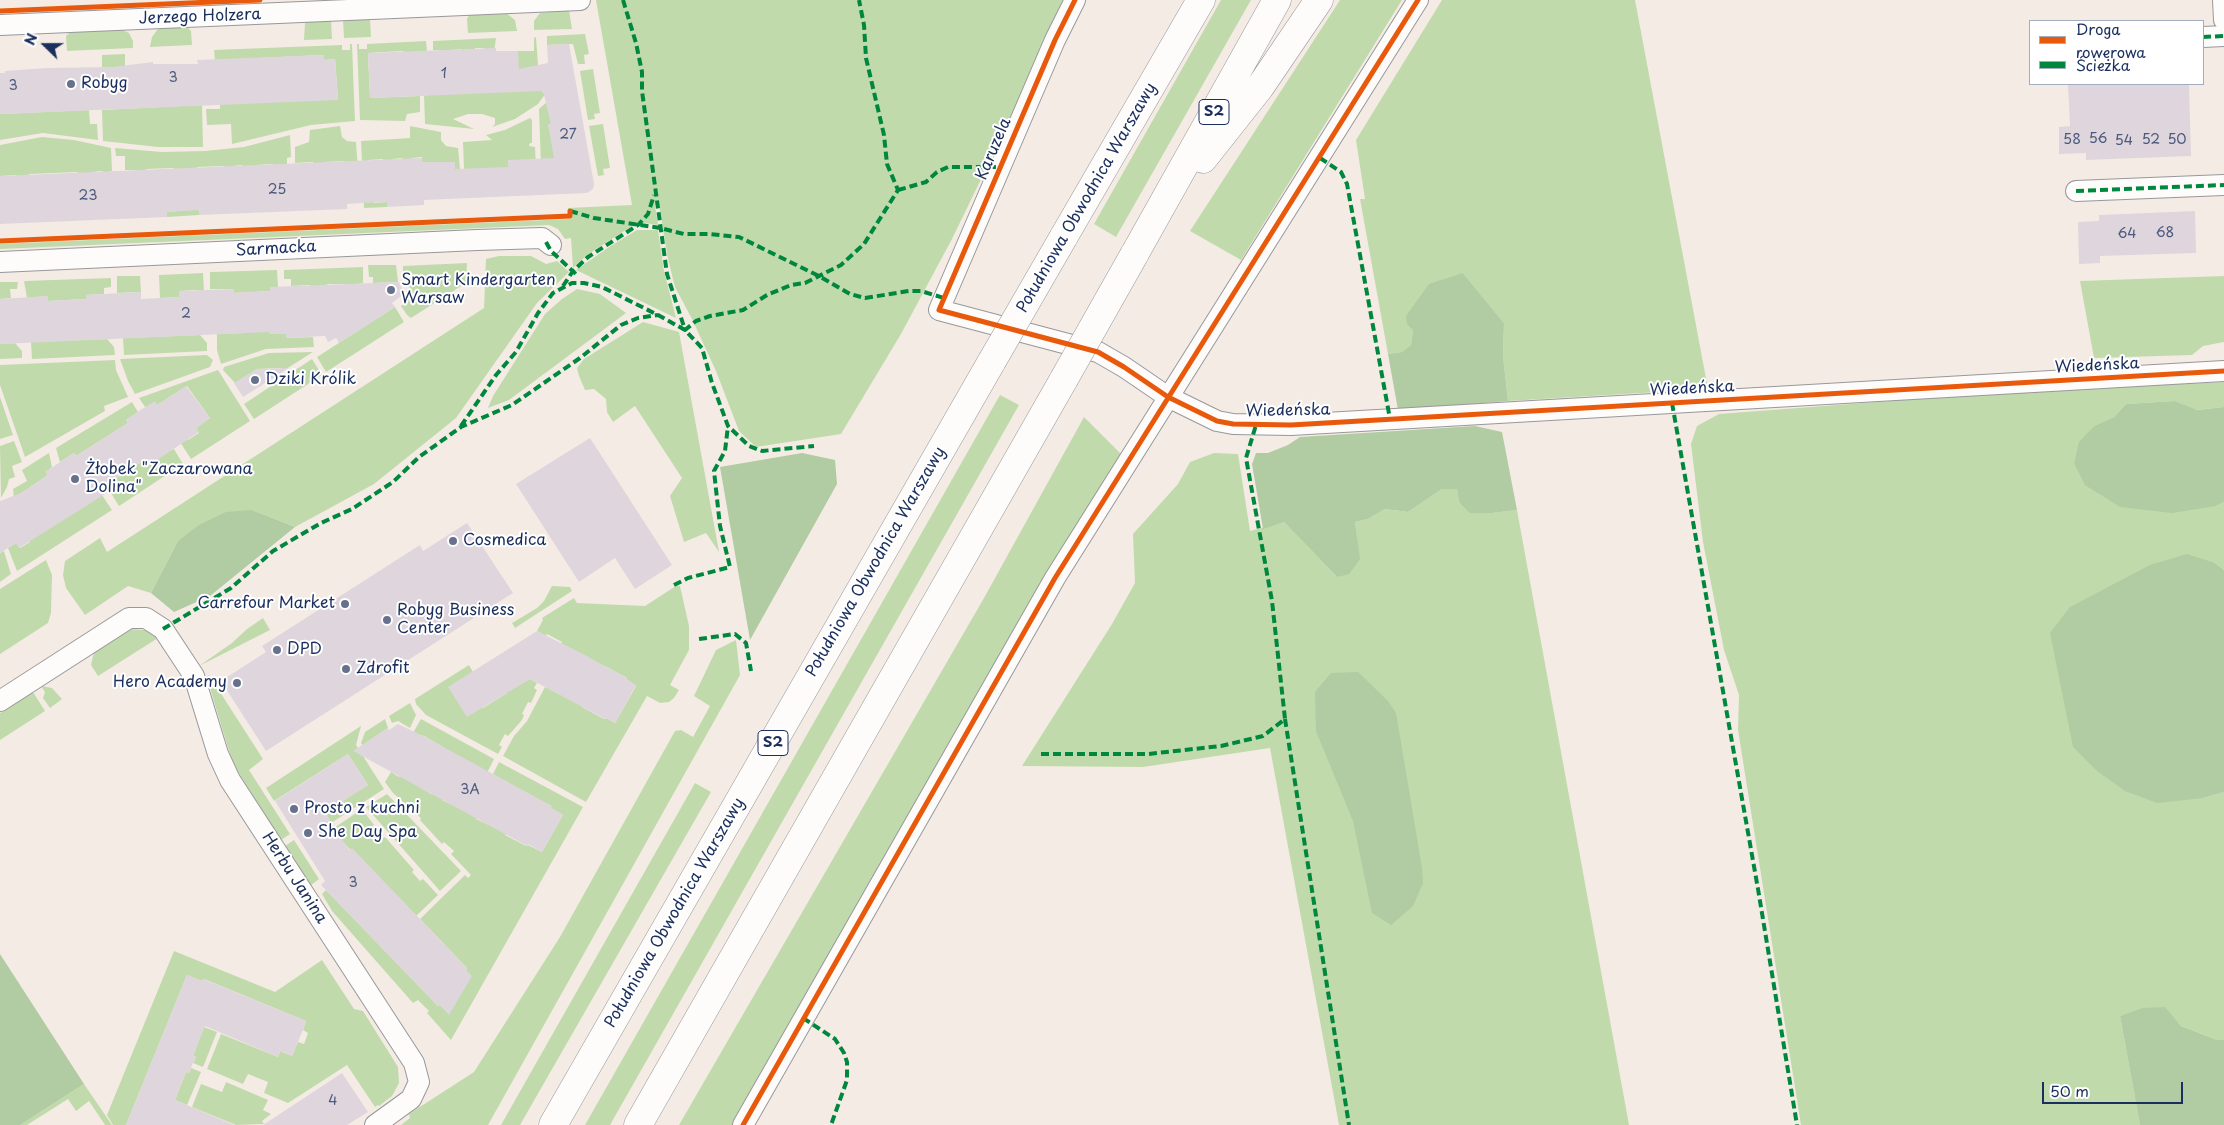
<!DOCTYPE html>
<html>
<head>
<meta charset="utf-8">
<style>
  body { margin:0 }
  #map { position:relative; width:2224px; height:1125px; overflow:hidden; background:#f4ece4; font-family:"Playpen Sans",sans-serif }
  canvas { display:block }
  .legend { position:absolute; left:2029px; top:20px; width:175px; height:65px; box-sizing:border-box; background:#fff; border:1px solid #a4acbf; margin:0; padding:6px 9px; list-style:none; font-size:15px; color:#1b2f5e }
  .legend li { display:flex; align-items:center; gap:10px; height:25px }
  .legend b { width:25px; border:1px solid #a4acbf }
  .north { position:absolute; left:20px; top:20px; width:50px; height:50px; -webkit-text-stroke:4px #fff; paint-order:stroke; rotate:292deg; font-size:14px; font-weight:700; line-height:20px; text-align:center; color:#1b2f5e }
  .north::after { content:''; display:block; margin:auto; width:18px; height:22px; background:#1b2f5e; clip-path:polygon(50% 0,100% 100%,50% 72%,0 100%) }
  .scale { position:absolute; left:2042px; top:1082px; width:141px; height:22px; box-sizing:border-box; border:2px solid #1b2f5e; border-top:0; padding-left:6px; font-size:15px; line-height:18px; white-space:nowrap; color:#1b2f5e; -webkit-text-stroke:4px #fff; paint-order:stroke }
</style>
</head>
<body>
<div id="map">
<canvas width="2224" height="1125"></canvas>
<ul class="legend">
<li><b style="height:6px;background:#e8590c"></b>Droga rowerowa</li>
<li><b style="height:6px;background:#00873e"></b>Ścieżka</li>
</ul>
<div class="north">N</div>
<div class="scale">50 m</div>
</div>
<script>
const g = document.querySelector('canvas').getContext('2d');
g.lineJoin = 'round';
function fill(path, color) { g.fillStyle = color; g.fill(path, 'evenodd'); }
const shape = rows => new Path2D(rows.map(r => 'M' + r).join(''));
function trace(path, color, width, dash) { g.strokeStyle = color; g.lineWidth = width; g.lineCap = dash ? 'butt' : 'round'; g.setLineDash(dash || []); g.stroke(path); }
function drawText(font, color, halo, rows, align = 'center') {
  g.font = font + ' "Playpen Sans",sans-serif'; g.lineWidth = 4; g.setLineDash([]); g.textBaseline = 'middle'; g.strokeStyle = halo; g.fillStyle = color; for (const [text, x, y, turn = 0] of rows) {
    g.save(); g.translate(x, y); g.rotate((+turn || 0) * Math.PI / 180); g.textAlign = isNaN(turn) ? turn : align; if (halo) g.strokeText(text, 0, 0); g.fillText(text, 0, 0); g.restore();
  }
}
const green = shape([
  [596,0,1068,0,952,239,901,334,841,434,756,447,739,431,716,371,692,319,675,287,668,259,659,205,655,205,658,225,638,222,587,255,573,268,571,238,565,239,558,229,549,225,0,249,0,244,569,219,568,208,632,205],
  [1221,0,1251,0,1116,237,1094,224],
  [1340,0,1402,0,1241,260,1190,231],
  [1442,0,1635,0,1708,389,1508,401,1503,356,1504,323,1463,273,1413,330,1411,345,1402,352,1388,354,1360,199,1365,199,1356,140],
  [569,10,572,29,534,30,534,21,540,13],
  [506,13,515,20,517,31,468,33,467,19,469,15],
  [370,19,371,37,344,38,343,20],
  [331,20,332,39,304,40,305,23,308,21],
  [187,27,191,31,192,45,150,47,152,37,158,29],
  [120,29,129,33,133,41,133,48,67,51,66,36,71,31],
  [585,34,589,54,584,55,585,64,578,64,573,44,547,45,547,36],
  [536,37,538,65,543,93,546,93,538,104,515,119,492,127,495,124,495,118,482,114,468,114,453,119,474,129,425,124,424,96,518,51,534,51,534,38],
  [496,38,494,52,485,53,484,48,475,48,475,53,461,54,461,49,451,50,442,54,442,50,433,50,433,41],
  [426,41,427,51,415,51,415,56,402,51,368,53,370,98,420,96,420,112,407,114,405,121,360,120,357,44,359,44,359,49,367,49,367,44],
  [350,44,352,44,355,121,311,125,232,144,231,124,207,125,206,109,220,109,220,104,338,99,335,59,324,60,323,55,215,60,214,50,342,45,342,50,350,50],
  [125,54,125,66,122,68,102,67,102,55],
  [593,69,600,113,594,114,595,119,588,120,580,71],
  [548,101,551,124,548,124,559,165,541,167,539,109],
  [202,105,203,147,158,147,103,141,102,110],
  [89,110,90,124,97,124,98,140,43,133,0,140,0,114],
  [530,118,532,120,532,143,530,143,529,146,535,147,536,168,508,160,509,169,464,169,463,142,492,140,486,135,505,130],
  [603,124,610,168,603,169,604,175,598,176,589,126],
  [340,126,342,137,347,141,356,142,358,170,354,170,353,161,352,163,344,164,344,161,324,162,324,166,313,167,313,162,295,163,295,147,309,142,310,130],
  [410,126,441,132,441,140,446,146,458,148,460,169,455,169,455,163,422,162,422,157,412,158,412,162,403,163,402,158,393,159,393,163,383,164,383,159,368,160,368,175,373,175,374,203,387,202,387,207,364,208,361,141,410,138],
  [290,135,291,157,287,158,287,168,273,168,273,164,256,165,243,170,242,165,233,166,233,170,223,166,197,167,199,215,167,217,167,212,176,211,174,168,146,169,146,174,136,174,136,170,125,170,125,156,116,156,115,148,162,152,205,151,244,147],
  [42,137,74,140,111,148,112,171,110,171,110,176,101,171,92,172,92,176,78,177,78,172,30,174,16,180,16,175,0,176,0,145],
  [637,230,658,230,664,271,676,318,576,270,609,247],
  [499,256,531,256,546,264,557,261,569,272,537,303,456,418,374,484,295,527,252,510,178,541,151,593,128,586,85,615,66,588,63,575,65,561,100,538,107,552,484,308,486,259],
  [467,263,466,283,411,318,407,315,401,306,407,301,411,292,409,285,403,279,403,266],
  [368,265,396,265,398,282,373,283,373,277,369,277],
  [363,267,363,283,347,286,346,284,328,284,311,292,310,285,291,286,291,279,284,279,284,270],
  [277,270,278,287,270,287,270,291,234,293,233,289,210,289,210,272],
  [203,273,204,292,196,290,179,291,179,297,160,298,159,275],
  [117,276,140,276,141,292,117,293],
  [2224,276,2224,342,2203,346,2192,355,2094,358,2080,281],
  [111,278,111,287,104,288,104,294,86,295,86,299,48,301,48,296,27,298,24,281],
  [0,282,18,282,17,289,10,289,11,298,0,299],
  [577,289,600,294,626,313,509,400,488,408,493,396,545,314,562,299],
  [395,307,404,322,326,372,317,357],
  [643,322,679,332,719,552,706,533,684,542,670,496,682,478,635,406,613,422,607,412,606,399,594,389,585,390,579,376,577,368,584,359],
  [269,329,269,334,286,331,287,338,313,337,314,347,266,349,221,364,217,350,217,334,245,333],
  [200,335,207,343,207,351,124,355,123,338],
  [107,339,114,347,115,355,32,359,31,342],
  [15,343,22,351,22,358,0,359,0,344],
  [313,352,283,371,281,368,257,369,235,383,223,370,224,367,269,353],
  [207,355,213,360,210,367,135,394,128,381,120,359],
  [312,359,322,375,254,419,244,404],
  [115,360,116,370,128,397,104,406,105,411,25,457,0,385,0,365],
  [218,370,250,421,191,459,178,439,184,435,188,440,199,433,196,428,210,418,187,386,157,405,145,407,139,398],
  [2224,382,2224,407,2196,410,2175,401,2126,404,2114,417,2094,426,2080,442,2074,463,2216,506,2224,502,2224,570,2215,563,2203,798,2224,792,2224,1040,2217,1040,2181,1026,2164,1007,2120,1016,2140,1125,1801,1125,1738,730,1739,695,1724,650,1703,542,1691,444,1697,426,1719,414,2008,392],
  [1000,395,1019,405,610,1125,585,1125],
  [0,397,13,435,0,439],
  [132,402,138,412,126,420,128,423,76,456,74,453,60,462,56,448],
  [1084,417,1121,454,1019,620,733,1125,679,1125,984,598],
  [14,441,22,462,12,466,15,477,9,479,7,487,1,498,0,446],
  [174,449,183,464,119,506,106,485,141,462],
  [49,453,52,467,46,472,48,475,14,498,13,489,27,481,22,470],
  [1214,453,1238,454,1250,531,1284,522,1337,577,1357,539,1355,522,1368,519,1385,509,1408,512,1442,489,1457,489,1459,502,1492,513,1517,510,1629,1125,1339,1125,1270,748,1143,767,1022,766,1112,624,1135,583,1133,534,1178,484,1190,462],
  [102,495,112,510,17,571,8,548,16,543,20,548,30,542,26,536],
  [4,551,11,574,0,582,0,553],
  [46,560,52,575,51,613,48,623,0,654,0,589],
  [552,586,570,587,572,591,515,628,512,623,537,608,544,601],
  [676,586,680,586,689,626,689,650,670,685,679,690,674,698,669,702,660,703,647,696,586,802,503,756,514,736,527,721,545,687,583,705,582,707,604,719,606,718,615,723,636,686,626,679,627,678,605,666,604,668,588,659,588,657,561,644,562,642,547,634,546,636,537,631,543,620,542,618,574,598,577,603,645,606],
  [263,618,270,630,199,666,232,643,247,629],
  [129,629,145,630,158,638,98,676,91,665,94,652],
  [736,640,740,675,488,1125,401,1125,410,1118,409,1114,474,1072,560,937,675,731,681,730,693,737,710,706,694,696,716,650],
  [469,665,473,672,483,708,507,693,506,691,530,679,537,683,534,688,537,690,531,703,528,702,522,714,524,715,522,720,508,736,505,734,499,745,502,747,498,754,426,715,416,704,415,699],
  [209,675,263,759,249,770,290,834,281,840,233,764,209,685,205,677],
  [41,686,52,688,62,699,50,708,43,698,45,692],
  [33,692,45,711,0,740,0,713],
  [410,703,416,715,410,728,398,721,392,723,389,716],
  [385,719,388,728,367,742,375,753,369,756,361,743,365,732],
  [421,719,494,759,487,773,424,736,413,733],
  [361,726,356,745,384,789,331,823,325,812,368,785,348,754,274,801,266,788],
  [499,762,583,807,451,1040,427,1013,429,1011,418,1000,413,1003,332,911,322,894,326,890,438,1006,440,1005,449,1014,467,968,420,919,465,875,468,878,471,875,451,854,454,851,444,842,442,844,420,820,421,818,393,793,385,782,391,772,399,777,400,775,431,794,432,792,443,798,442,800,477,817,476,819,506,833,505,835,526,846,528,845,542,852,563,815,493,774],
  [695,783,711,792,520,1125,501,1125],
  [387,794,461,871,440,891,366,807],
  [362,809,374,825,371,828,382,839,384,837,386,838,414,870,412,872,420,881,423,879,438,895,415,917,338,837,334,828],
  [294,840,319,879,310,886,285,846],
  [174,951,275,992,322,960,354,1009,363,1011,398,1067,399,1083,392,1096,379,1106,378,1105,375,1107,347,1065,288,1103,264,1093,268,1082,248,1074,243,1084,207,1069,221,1034,278,1057,280,1051,292,1056,298,1042,304,1044,308,1033,303,1030,306,1021,204,979,202,981,187,975,126,1125,113,1125,107,1115],
  [204,1027,217,1032,203,1067,193,1063,196,1057,193,1056],
  [191,1068,201,1072,187,1105,175,1100,186,1072,189,1073],
  [226,1082,268,1100,263,1110,271,1114,262,1121,264,1124,236,1125,192,1107,201,1084,222,1092],
  [84,1084,112,1125,105,1125,89,1101,76,1111,68,1099,27,1125,20,1125]
]);
const forest = shape([
  [1463,273,1504,323,1503,356,1508,401,1398,410,1388,354,1402,352,1411,345,1413,330,1407,324,1406,316,1429,284],
  [2175,401,2197,410,2224,407,2224,502,2216,506,2172,513,2120,507,2085,485,2074,463,2079,442,2094,426,2114,417,2126,404],
  [1475,426,1502,432,1517,510,1492,513,1470,513,1459,502,1457,489,1442,489,1408,512,1385,509,1368,519,1355,522,1360,559,1349,574,1337,577,1284,522,1263,529,1252,464,1256,453,1268,453,1288,445,1300,437],
  [802,453,835,460,837,484,750,640,720,467],
  [252,510,295,527,210,596,174,612,151,593,178,541,199,525,226,512],
  [2187,554,2215,563,2224,570,2224,792,2203,798,2157,803,2125,791,2097,771,2073,747,2050,633,2070,607,2150,565],
  [1358,672,1388,701,1396,713,1422,868,1423,883,1413,906,1391,925,1372,913,1353,821,1316,731,1315,692,1331,673],
  [0,954,84,1084,20,1125,0,1125],
  [2165,1007,2181,1026,2217,1040,2224,1040,2224,1125,2140,1125,2120,1016,2143,1008]
]);
const building = shape([
  [569,44,594,184,593,189,587,193,424,200,424,205,387,207,387,202,362,203,347,204,347,209,199,215,199,210,167,212,167,217,0,224,0,176,422,158,422,162,455,162,455,169,509,167,508,160,554,158,548,124,551,124,543,91,370,98,368,53,496,48,496,51,518,51,519,69,548,63,547,45],
  [324,55,324,60,335,59,338,100,0,114,0,73,5,73,5,71,46,68,113,67,153,62,153,64,198,64,197,60],
  [2068,84,2189,84,2191,156,2086,160,2086,153,2059,154,2059,127,2070,126],
  [2195,211,2196,253,2100,256,2100,263,2079,264,2078,222,2099,221,2099,215],
  [399,282,404,294,392,303,395,307,339,343,336,338,328,342,325,336,286,338,286,334,269,334,269,332,0,344,0,299,48,296,48,301,86,299,86,295,141,292,141,299,179,297,179,291,234,289,234,293,270,291,270,287],
  [289,368,243,397,234,383,257,369],
  [186,386,210,418,196,428,199,432,145,468,141,462,106,485,110,491,19,548,16,543,0,553,0,501,21,493,48,475,45,472,74,453,76,456,128,423,126,420,142,409,155,401,157,405],
  [590,438,672,565,635,589,615,558,579,582,516,484],
  [467,523,513,593,266,751,221,681,266,652,262,646,420,545,423,551],
  [537,631,575,650,627,678,626,679,636,685,615,723,606,718,605,719,530,679,467,717,448,687],
  [398,724,423,736,552,806,551,808,563,815,542,852,528,844,527,846,353,751,388,728,389,730],
  [348,754,368,785,325,813,349,850,352,848,467,968,466,970,472,976,449,1015,440,1005,438,1006,321,885,325,881,275,801],
  [187,975,202,981,203,979,306,1021,303,1030,292,1056,280,1051,278,1057,205,1026,193,1056,196,1057,192,1065,189,1073,186,1072,175,1100,234,1125,126,1125],
  [342,1073,368,1112,347,1125,263,1125]
]);
const street = shape([
  [1075,0,1055,40,939,310,1098,352,1124,367,1168,397,1217,421,1233,424,1291,425,2224,371],
  [2223,0,2224,20],
  [0,25,580,0],
  [2203,37,2224,36],
  [2076,191,2224,185],
  [0,262,477,240,542,238,551,245],
  [0,701,129,618,146,618,163,629,194,676,218,754,230,780,414,1063,419,1082,411,1099,375,1125],
  [743,1125,1055,578,1418,0]
]);
const highway = shape([
  [1203,159,1260,87,1319,0],
  [1063,238,1201,0],
  [1134,255,1277,0],
  [553,1125,992,361],
  [638,1125,1064,379]
]);
const highwayBridge = shape([
  [992,361,1063,238],
  [1064,379,1134,255]
]);
const quiet = shape([
  [623,0,636,43,642,72,642,91,667,274,685,330,696,321,710,316,743,310,767,295,791,285,805,283,841,265,864,244,898,190,887,164,884,135,866,58,864,25,859,0],
  [2203,37,2224,36],
  [1320,158,1341,172,1347,184,1390,419],
  [898,190,926,182,937,172,948,167,1000,167],
  [2076,191,2224,185],
  [570,211,594,218,660,228,684,234,709,234,739,237,819,276,850,294,865,298,909,291,921,291,944,298],
  [546,242,551,251,577,275],
  [563,286,573,271,588,257,638,225,648,214,654,195],
  [1672,403,1758,889,1797,1125],
  [461,426,496,375,516,352,538,313,553,293,572,283,584,283,602,287,658,315,685,330,702,348,712,383,728,426,749,446,762,451,814,446],
  [674,585,688,578,730,567,720,526,714,471,725,451,728,426],
  [163,629,231,588,273,551,321,523,352,509,393,482,419,457,461,427,512,405,580,358,621,325,638,318,658,315],
  [699,639,735,634,746,643,751,671],
  [1285,719,1349,1125],
  [1041,754,1148,754,1221,746,1263,736,1285,719,1272,601,1246,458,1256,425],
  [803,1018,835,1039,844,1053,847,1062,847,1080,831,1125]
]);
const cycleway = shape([
  [1075,0,1055,40,939,310,1098,352,1124,367,1168,397,1217,421,1233,424,1291,425,2224,371],
  [0,11,260,0],
  [0,241,570,216,570,211],
  [743,1125,1055,578,1418,0]
]);
const markers = [
  [71,84,5,"#67718d"],
  [391,290,5,"#67718d"],
  [255,380,5,"#67718d"],
  [75,479,5,"#67718d"],
  [453,541,5,"#67718d"],
  [345,604,5,"#67718d"],
  [387,620,5,"#67718d"],
  [277,650,5,"#67718d"],
  [346,669,5,"#67718d"],
  [237,683,5,"#67718d"],
  [294,809,5,"#67718d"],
  [308,833,5,"#67718d"]
];
const numberNames = [
  ["1",444,74],
  ["3",173,78],
  ["3",13,86],
  ["27",568,135],
  ["56",2098,139],
  ["58",2072,140],
  ["52",2151,140],
  ["50",2177,140],
  ["54",2124,141],
  ["25",277,190],
  ["23",88,196],
  ["68",2165,233],
  ["64",2127,234],
  ["2",186,314],
  ["3A",470,790],
  ["3",353,883],
  ["4",333,1101]
];
const shields = [
  [1214,112,30],
  [773,743,30]
];
const shieldNames = [
  ["S2",1214,112],
  ["S2",773,743]
];
const streetNames = [
  ["Jerzego Holzera",200,17,-2],
  ["Karuzela",994,149,-67],
  ["Południowa Obwodnica Warszawy",1087,198,-60],
  ["Sarmacka",276,249,-3],
  ["Wiedeńska",2097,366,-3],
  ["Wiedeńska",1692,389,-3],
  ["Wiedeńska",1288,411,-1],
  ["Południowa Obwodnica Warszawy",876,562,-60],
  ["Herbu Janina",294,878,57],
  ["Południowa Obwodnica Warszawy",675,913,-60]
];
const poiNames = [
  ["Robyg",81,84],
  ["Smart Kindergarten",401,281],
  ["Warsaw",401,299],
  ["Dziki Królik",265,380],
  ["Żłobek \"Zaczarowana",85,470],
  ["Dolina\"",85,488],
  ["Cosmedica",463,541],
  ["Carrefour Market",335,604,"right"],
  ["Robyg Business",397,611],
  ["Center",397,629],
  ["DPD",287,650],
  ["Zdrofit",356,669],
  ["Hero Academy",227,683,"right"],
  ["Prosto z kuchni",304,809],
  ["She Day Spa",318,833]
];
fill(green, '#c1daab');
fill(forest, '#b1cba2');
fill(building, '#ded6dc');
trace(street, '#98979b', 22);
trace(highway, '#98979b', 29);
trace(street, '#fdfcfb', 20);
trace(highway, '#fdfcfb', 28);
trace(highwayBridge, '#98979b', 29, []);
trace(highwayBridge, '#fdfcfb', 28);
trace(quiet, '#00873e', 4, [8, 4]);
trace(cycleway, '#e8590c', 5);
for (const [x, y, r, color] of markers) { const dot = new Path2D(); dot.arc(x, y, r, 0, 2 * Math.PI); g.fillStyle = color; g.fill(dot); trace(dot, '#fff', 2); }
drawText('14px', '#4c597e', null, numberNames);
for (const [x, y, w] of shields) { const box = new Path2D(); box.roundRect(x - w / 2, y - 12.5, w, 25, 4); g.fillStyle = '#fff'; g.fill(box); trace(box, '#1b2f5e', 1); }
drawText('bold 15px', '#1b2f5e', null, shieldNames);
drawText('16px', '#1b2f5e', '#fff', streetNames);
drawText('16px', '#1b2f5e', '#fff', poiNames, 'left');
</script>
</body>
</html>
